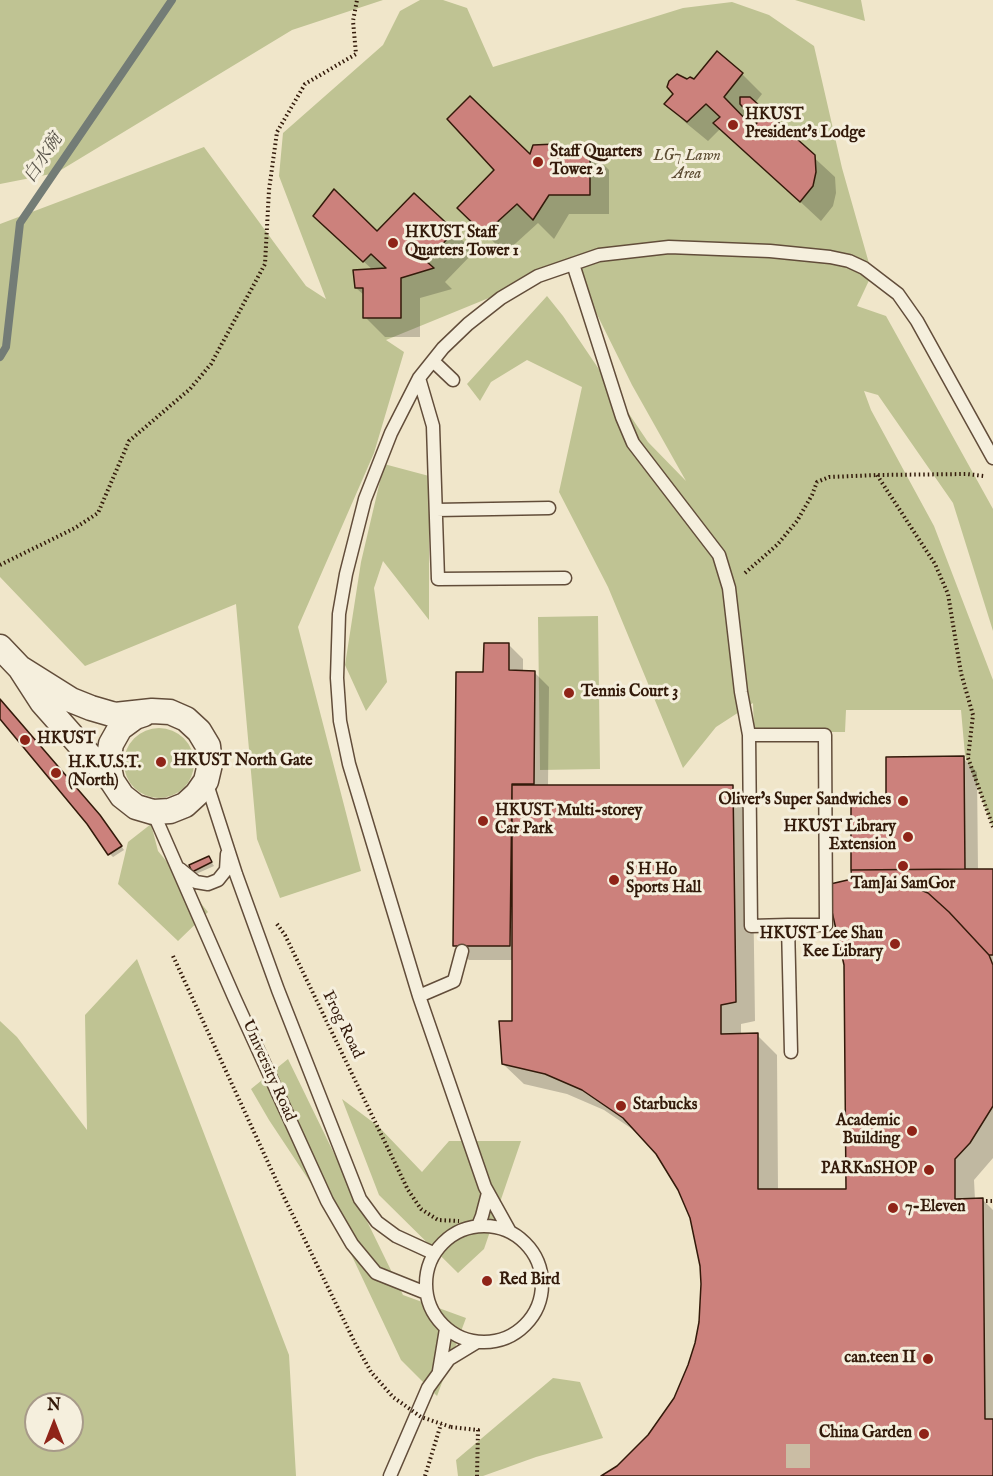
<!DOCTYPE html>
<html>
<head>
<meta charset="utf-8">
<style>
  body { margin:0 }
  #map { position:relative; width:993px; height:1476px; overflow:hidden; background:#f0e6ca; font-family:"IM FELL English",serif }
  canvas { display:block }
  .north { position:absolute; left:24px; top:1392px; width:60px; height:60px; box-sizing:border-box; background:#f5efdd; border:2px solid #a79a89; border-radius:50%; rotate:0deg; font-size:16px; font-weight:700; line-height:24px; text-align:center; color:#331a0a }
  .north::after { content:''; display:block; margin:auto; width:21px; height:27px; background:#8f2418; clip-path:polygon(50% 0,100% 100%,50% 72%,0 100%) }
</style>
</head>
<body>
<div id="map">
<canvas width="993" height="1476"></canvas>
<div class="north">N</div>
</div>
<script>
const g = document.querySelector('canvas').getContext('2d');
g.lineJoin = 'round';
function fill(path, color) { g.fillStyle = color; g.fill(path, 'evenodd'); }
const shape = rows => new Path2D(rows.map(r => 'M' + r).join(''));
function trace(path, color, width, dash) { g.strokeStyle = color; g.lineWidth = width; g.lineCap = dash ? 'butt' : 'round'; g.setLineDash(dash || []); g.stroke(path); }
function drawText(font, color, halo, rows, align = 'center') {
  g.font = font + ' "IM FELL English","Noto Serif TC",serif'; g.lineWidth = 6; g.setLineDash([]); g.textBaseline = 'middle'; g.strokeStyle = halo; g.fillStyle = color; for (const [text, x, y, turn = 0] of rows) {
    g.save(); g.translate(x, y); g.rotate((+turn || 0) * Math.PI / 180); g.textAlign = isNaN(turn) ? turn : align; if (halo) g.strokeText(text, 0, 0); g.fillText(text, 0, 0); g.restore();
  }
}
const green = shape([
  [0,0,383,0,292,30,56,173,0,184],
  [420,0,443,0,467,8,493,67,683,8,732,2,769,15,814,46,842,168,872,274,857,306,886,316,993,509,993,631,953,503,878,395,864,391,871,410,934,526,993,680,993,828,965,755,961,710,846,710,845,732,754,732,753,703,716,727,683,768,608,587,559,492,582,387,527,360,491,382,480,401,467,384,547,296,563,316,648,442,686,481,632,385,572,264,386,340,404,352,374,453,298,627,361,871,280,898,257,839,236,604,85,666,0,577,0,224,204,147,306,286,326,299,279,176,283,133,383,45,400,11],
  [795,0,861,0,865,21],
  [384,464,429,476,429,620,383,561,374,588,387,682,366,711,345,665,361,562],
  [598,616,600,769,540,770,538,617],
  '124 763a35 35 0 1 1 70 0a35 35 0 1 1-70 0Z',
  [151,824,158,851,208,912,178,941,118,884,128,842],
  [137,959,289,1355,296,1476,0,1476,0,1021,17,1037,87,1130,85,1015],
  [36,1404,72,1404,72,1440,36,1440],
  [288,1059,403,1295,466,1318,437,1396,401,1360,334,1218,269,1120,251,1089],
  [342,1099,378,1126,422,1172,449,1141,521,1141,484,1249,458,1273,379,1195],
  [553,1378,580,1382,603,1438,536,1457,483,1476,458,1476,456,1460]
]);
const shadow = shape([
  [742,74,762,94,755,103,835,177,836,193,833,206,821,221,721,128,708,141,686,123,666,103,687,81],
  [748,111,759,123,754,129,743,118],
  [556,146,561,152,589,150,609,170,609,214,569,214,554,239,538,223,505,253,459,208,531,157],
  [454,232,474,252,445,282,452,289,420,298,420,337,385,337,365,317,365,296,356,288,374,271,336,236],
  [508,644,523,659,523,672,534,672,549,687,548,786,732,787,752,807,755,1021,741,1024,741,1035,757,1035,777,1055,778,1190,848,1191,853,880,888,807,963,758,977,772,978,871,993,871,993,1158,974,1180,975,1200,983,1200,993,1210,993,1476,604,1476,618,1467,650,1436,675,1399,690,1365,700,1322,703,1284,699,1247,686,1204,657,1153,641,1135,604,1110,567,1094,524,1084,503,1064,514,1023,514,960,469,960,455,945,485,674],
  [0,701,103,820,124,850,113,857,110,854,88,824,0,718],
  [209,858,214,866,196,874,193,871]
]);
const stream = shape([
  [0,357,6,347,20,223,172,0]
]);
const building = shape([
  [717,51,743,73,724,97,753,127,757,123,740,104,740,97,750,97,815,155,816,172,813,186,800,202,713,123,720,117,706,104,687,122,664,104,673,94,667,87,669,81,677,74,687,79,690,77,694,79,717,51],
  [470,96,530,154,533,145,556,144,557,150,590,149,590,195,549,195,533,220,517,204,484,234,457,208,494,170,447,119,470,96],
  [334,189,377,231,414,193,455,231,426,261,434,268,401,278,401,318,363,318,363,288,355,288,353,270,386,268,371,254,363,262,313,216,334,189],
  [484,643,509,643,509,670,535,671,534,784,512,784,510,946,453,946,456,672,483,672,484,643],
  [0,699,100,815,122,846,108,855,87,824,0,719,0,699],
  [964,756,965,869,851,870,851,805,886,805,886,757,964,756],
  [512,785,733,785,736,1002,721,1005,721,1034,758,1033,758,1189,846,1189,844,965,826,885,852,879,877,879,901,882,928,893,949,912,989,955,993,965,993,1106,970,1143,955,1159,955,1199,983,1198,985,1419,993,1419,993,1476,601,1476,617,1466,648,1435,674,1398,688,1365,695,1343,699,1322,701,1284,700,1266,690,1218,678,1190,656,1154,623,1118,582,1090,545,1074,502,1064,499,1021,512,1021,512,785],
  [209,856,212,862,192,872,189,865,209,856],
  [965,869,993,869,993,955,989,955,949,912,928,893,901,882,852,879,851,870,965,869]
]);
const streetTunnel = shape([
  [798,1444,798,1476]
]);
const path = shape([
  [877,475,935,564,948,594,961,673,973,715,968,758,993,827],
  [0,565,75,528,98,513,129,441,190,389,211,364,265,264,269,190,277,132,305,84,356,54,353,21,357,0],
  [745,573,777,545,797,521,812,495,817,482,829,477,877,475,967,474,984,476],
  [277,924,285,935,408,1190,421,1209,438,1220,459,1221],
  [986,1201,993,1201],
  [451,1427,478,1430,477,1476],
  [425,1476,441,1424]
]);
const lane = shape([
  [573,264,622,417,633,443,719,555,729,588,741,692,749,735,751,926,788,925,791,1052],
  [433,361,453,380],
  [419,378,433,426,438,579,565,578],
  [436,510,549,508],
  [749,735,825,735,826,925,788,925],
  [206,781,236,874,278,990,360,1199,377,1222,396,1236,433,1253],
  [153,812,234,997,327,1201,352,1244,376,1273,426,1293],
  [180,869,196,882,208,884,218,880,226,870,227,854],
  [419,996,454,981,462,951],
  [478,1226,482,1216,488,1193],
  '426 1284a58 58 0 1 1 116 0a58 58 0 1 1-116 0Z',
  [510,1232,485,1187,419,996,349,764,340,721,337,678,339,614,346,574,365,499,391,433,419,378,443,348,468,324,501,298,538,276,599,255,669,247,770,251,830,257,849,261,864,268,898,294,917,321,993,458],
  [439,1371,446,1329],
  [390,1476,428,1388,449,1359,477,1342]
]);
const street = shape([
  [0,647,20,668,42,702,112,781,122,796,136,807,153,812,170,811,185,805,197,794,206,781,210,764,208,746,199,731,186,719,170,712,152,711,115,715,91,708,71,700,20,668],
  [112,781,108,763,111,744,120,728,135,717,144,714]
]);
const pathBridge = shape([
  [173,956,283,1195,355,1343,371,1372,393,1397,421,1417,451,1427]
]);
const markers = [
  [733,125,6,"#8f2418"],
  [538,162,6,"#8f2418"],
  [393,243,6,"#8f2418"],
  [569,693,6,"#8f2418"],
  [25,740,6,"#8f2418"],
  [161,762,6,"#8f2418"],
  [56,773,6,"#8f2418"],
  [903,801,6,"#8f2418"],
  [483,821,6,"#8f2418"],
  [908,837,6,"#8f2418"],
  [903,866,6,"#8f2418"],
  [614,880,6,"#8f2418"],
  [895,944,6,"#8f2418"],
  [621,1106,6,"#8f2418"],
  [912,1131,6,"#8f2418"],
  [929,1170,6,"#8f2418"],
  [893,1208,6,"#8f2418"],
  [487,1281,6,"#8f2418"],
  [928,1359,6,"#8f2418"],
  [924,1434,6,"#8f2418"]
];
const poiNames = [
  ["HKUST",745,116],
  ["President's Lodge",745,134],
  ["Staff Quarters",550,153],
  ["Tower 2",550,171],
  ["HKUST Staff",405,234],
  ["Quarters Tower 1",405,252],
  ["Tennis Court 3",581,693],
  ["HKUST",37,740],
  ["HKUST North Gate",173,762],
  ["H.K.U.S.T.",68,764],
  ["(North)",68,782],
  ["Oliver's Super Sandwiches",891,801,"right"],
  ["HKUST Multi-storey",495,812],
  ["Car Park",495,830],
  ["HKUST Library",896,828,"right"],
  ["Extension",896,846,"right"],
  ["S H Ho",626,871],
  ["Sports Hall",626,889],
  ["TamJai SamGor",903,885,"center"],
  ["HKUST Lee Shau",883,935,"right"],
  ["Kee Library",883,953,"right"],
  ["Starbucks",633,1106],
  ["Academic",900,1122,"right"],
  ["Building",900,1140,"right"],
  ["PARKnSHOP",917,1170,"right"],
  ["7-Eleven",905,1208],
  ["Red Bird",499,1281],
  ["can.teen II",916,1359,"right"],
  ["China Garden",912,1434,"right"]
];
const parkNames = [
  ["LG7 Lawn",687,157],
  ["Area",687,175]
];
const streetNames = [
  ["Frog Road",342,1025,64],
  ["University Road",268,1071,66]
];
const waterNames = [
  ["白水碗",44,159,-56]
];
fill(green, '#bfc393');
fill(shadow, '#0003');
trace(stream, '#737c76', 8);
fill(building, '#cc817c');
trace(building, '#331a0a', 1.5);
trace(streetTunnel, '#cabda4', 24, [24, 12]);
trace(lane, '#624d3a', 15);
trace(street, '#624d3a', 27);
trace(path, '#331a0a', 4, [1.5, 3]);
trace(lane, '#f5efdd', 12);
trace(street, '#f5efdd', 24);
trace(pathBridge, '#331a0a', 4, [1.5, 3]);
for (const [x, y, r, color] of markers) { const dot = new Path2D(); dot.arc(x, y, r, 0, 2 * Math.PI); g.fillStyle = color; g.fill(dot); trace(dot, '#f5efdd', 2); }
drawText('bold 16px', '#331a0a', '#f5efdd', poiNames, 'left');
drawText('italic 16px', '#5d4d33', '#f5efdd', parkNames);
drawText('16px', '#331a0a', '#f5efdd', streetNames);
drawText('italic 18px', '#585349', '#f5efdd', waterNames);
</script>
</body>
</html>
